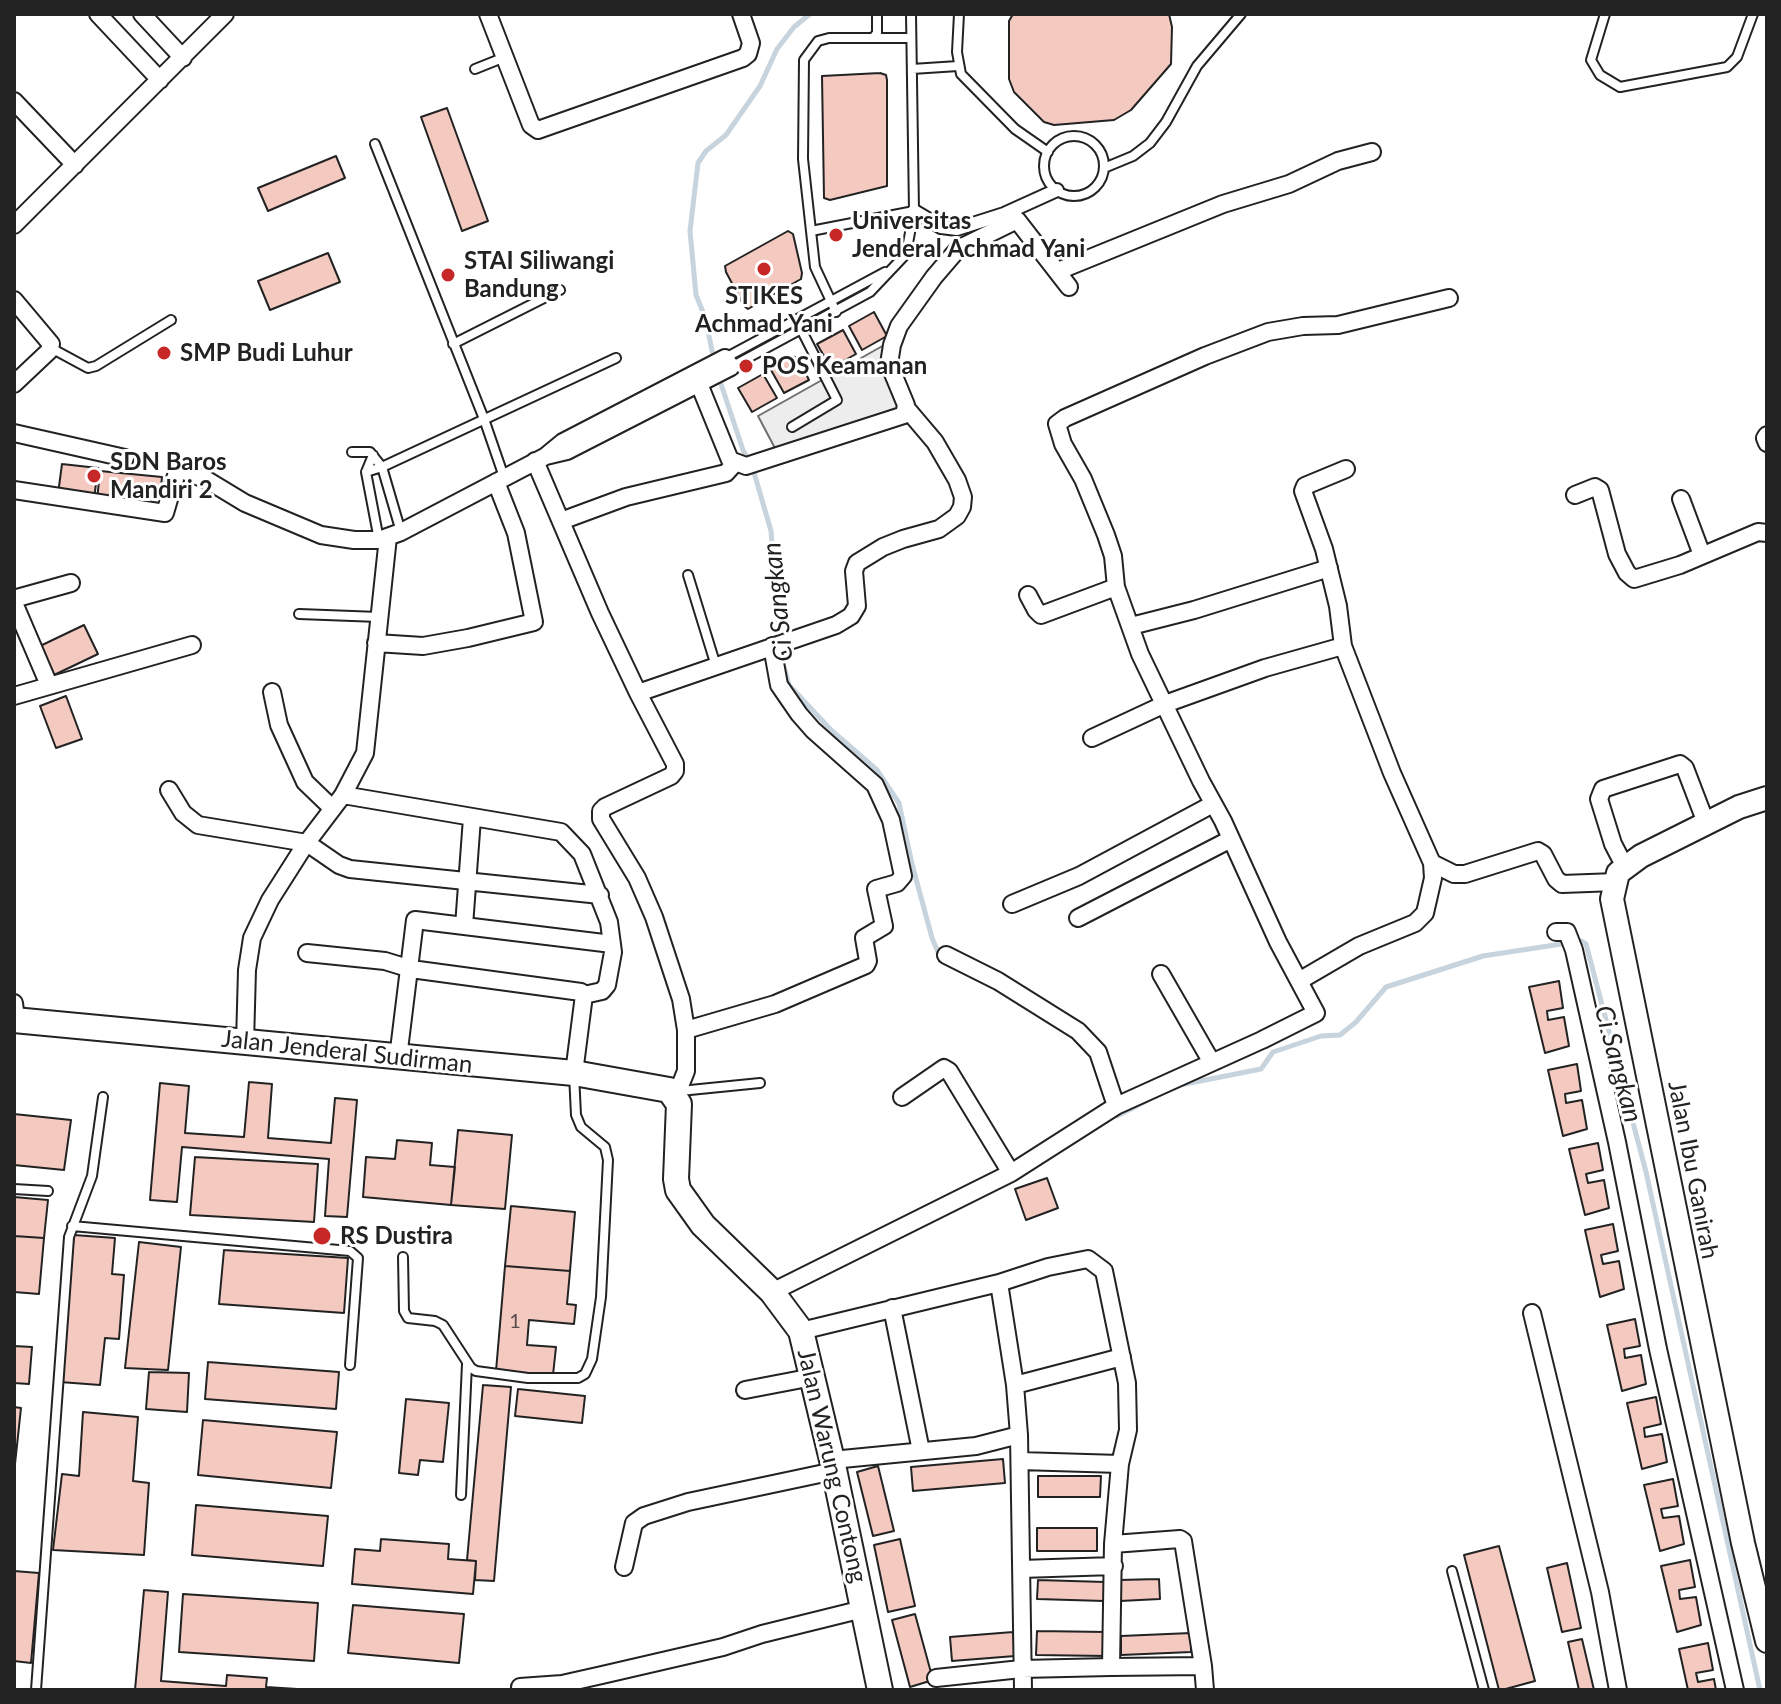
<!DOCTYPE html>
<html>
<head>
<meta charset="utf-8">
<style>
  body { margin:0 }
  #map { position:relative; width:1781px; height:1704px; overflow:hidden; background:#fff; font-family:Lato,sans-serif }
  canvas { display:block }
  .frame { position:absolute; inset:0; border:16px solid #222; pointer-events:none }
</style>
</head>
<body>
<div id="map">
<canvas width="1781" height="1704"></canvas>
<div class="frame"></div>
</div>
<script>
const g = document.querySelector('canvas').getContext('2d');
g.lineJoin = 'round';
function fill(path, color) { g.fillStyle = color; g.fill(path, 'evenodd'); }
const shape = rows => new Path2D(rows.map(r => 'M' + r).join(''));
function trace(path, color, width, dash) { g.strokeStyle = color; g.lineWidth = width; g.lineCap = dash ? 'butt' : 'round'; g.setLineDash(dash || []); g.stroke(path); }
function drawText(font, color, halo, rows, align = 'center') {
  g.font = font + ' Lato,sans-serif'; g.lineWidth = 6; g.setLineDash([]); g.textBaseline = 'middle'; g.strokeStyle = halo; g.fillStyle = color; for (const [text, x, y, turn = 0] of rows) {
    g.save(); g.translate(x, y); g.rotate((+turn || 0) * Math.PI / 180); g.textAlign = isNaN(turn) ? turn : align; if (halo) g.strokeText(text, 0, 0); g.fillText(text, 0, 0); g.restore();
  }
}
const parking = shape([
  [886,344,903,407,777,452,758,416,886,344]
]);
const stream = shape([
  [714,360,705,317,696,295,690,231,698,163,706,151,726,135,760,86,777,49,794,27,810,14],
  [719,378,743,450,753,469,771,531,779,642],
  [782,660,789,685,831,730,877,770,899,803,912,864,932,938,941,959],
  [1175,1086,1261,1069,1273,1052,1321,1036,1340,1035,1356,1022,1386,987,1483,956,1581,941,1586,944,1646,1172,1760,1690],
  [1112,1114,1117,1116,1148,1100]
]);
const building = shape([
  [1013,14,1169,14,1172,27,1171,64,1131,110,1114,120,1054,125,1044,122,1014,92,1009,79,1009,21,1013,14],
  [880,73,886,75,887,80,887,186,830,200,824,198,822,76,880,73],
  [447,108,488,221,462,231,421,117,447,108],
  [336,156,345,178,268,211,258,188,336,156],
  [788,231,793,234,802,273,801,279,748,309,744,306,726,272,725,266,788,231],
  [328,253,340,282,270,310,258,281,328,253],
  [874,312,887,336,862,350,849,326,874,312],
  [843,330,856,354,831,368,817,344,843,330],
  [792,356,798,358,809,380,784,393,771,370,792,356],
  [763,374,777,398,752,412,738,388,763,374],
  [62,464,98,468,94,499,58,494,62,464],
  [100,471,162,477,159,508,97,500,100,471],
  [84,625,98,654,52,676,38,647,84,625],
  [66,696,82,739,56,748,40,706,66,696],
  [1559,981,1563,1008,1547,1011,1548,1020,1564,1017,1569,1046,1545,1053,1529,987,1559,981],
  [1577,1064,1581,1091,1565,1094,1566,1103,1582,1100,1587,1129,1563,1136,1548,1070,1577,1064],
  [249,1082,272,1084,268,1138,331,1143,335,1098,357,1100,347,1217,325,1216,329,1159,182,1147,177,1202,150,1200,160,1083,189,1086,185,1133,244,1137,249,1082],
  [14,1114,71,1120,64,1170,14,1165,14,1114],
  [458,1130,512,1135,505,1209,451,1205,458,1130],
  [397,1140,432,1143,430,1165,455,1167,451,1205,363,1197,366,1157,395,1159,397,1140],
  [1598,1143,1603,1170,1586,1174,1588,1183,1604,1180,1609,1208,1585,1215,1569,1149,1598,1143],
  [195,1157,318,1164,314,1222,190,1215,195,1157],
  [1047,1178,1058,1208,1026,1220,1015,1189,1047,1178],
  [14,1197,48,1200,44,1238,14,1236,14,1197],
  [511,1206,575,1212,570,1271,505,1266,511,1206],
  [1613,1224,1618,1251,1601,1255,1603,1264,1619,1261,1624,1289,1600,1297,1585,1230,1613,1224],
  [74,1235,115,1238,112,1274,124,1275,119,1339,105,1338,100,1385,60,1382,74,1235],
  [14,1236,44,1238,39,1294,14,1292,14,1236],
  [139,1242,181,1247,168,1370,125,1368,139,1242],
  [224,1250,348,1258,344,1313,219,1304,224,1250],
  [505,1266,570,1271,567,1304,576,1305,574,1324,529,1320,527,1345,556,1347,553,1375,496,1371,505,1266],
  [1635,1319,1640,1346,1624,1349,1625,1358,1641,1355,1646,1384,1622,1391,1607,1325,1635,1319],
  [14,1346,32,1347,29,1384,14,1383,14,1346],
  [208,1362,339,1372,336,1409,205,1399,208,1362],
  [149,1372,189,1373,187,1412,146,1409,149,1372],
  [483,1385,511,1387,494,1581,475,1580,476,1561,467,1560,483,1385],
  [518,1389,585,1396,582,1423,515,1416,518,1389],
  [1656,1397,1661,1424,1644,1428,1645,1437,1662,1434,1667,1462,1642,1469,1627,1403,1656,1397],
  [406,1399,449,1403,443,1462,420,1460,418,1475,399,1473,406,1399],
  [14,1407,21,1408,15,1464,14,1464,14,1407],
  [83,1412,138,1417,133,1481,149,1483,144,1555,53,1550,62,1474,79,1476,83,1412],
  [203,1420,337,1432,331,1488,198,1475,203,1420],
  [1003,1459,1005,1483,913,1491,911,1467,1003,1459],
  [878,1466,894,1531,873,1536,857,1472,878,1466],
  [1038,1476,1101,1476,1100,1497,1038,1497,1038,1476],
  [1673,1479,1678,1506,1661,1509,1663,1518,1679,1516,1684,1544,1660,1551,1644,1485,1673,1479],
  [196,1505,328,1516,323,1566,192,1555,196,1505],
  [1037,1528,1097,1528,1097,1551,1037,1551,1037,1528],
  [381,1539,449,1544,448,1559,476,1561,473,1594,352,1584,355,1549,380,1551,381,1539],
  [900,1539,915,1606,888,1612,874,1545,900,1539],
  [1499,1546,1535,1681,1502,1690,1499,1690,1464,1555,1499,1546],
  [1690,1560,1695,1587,1679,1590,1680,1599,1696,1597,1701,1625,1677,1632,1661,1566,1690,1560],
  [1567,1563,1581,1628,1562,1632,1547,1568,1567,1563],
  [14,1571,39,1573,31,1663,14,1661,14,1571],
  [1159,1579,1160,1599,1120,1601,1119,1580,1159,1579],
  [1038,1580,1105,1582,1104,1601,1037,1599,1038,1580],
  [144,1590,168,1592,161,1681,226,1686,227,1675,267,1678,266,1687,313,1690,135,1690,144,1590],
  [183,1594,318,1603,314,1661,179,1652,183,1594],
  [353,1605,464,1614,459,1663,348,1653,353,1605],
  [915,1614,933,1680,910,1687,892,1620,915,1614],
  [1037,1631,1107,1632,1106,1656,1036,1655,1037,1631],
  [1013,1632,1015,1656,952,1661,950,1637,1013,1632],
  [1191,1633,1191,1652,1121,1655,1121,1636,1191,1633],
  [1582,1639,1594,1690,1579,1690,1568,1642,1582,1639],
  [1708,1643,1713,1670,1696,1673,1698,1682,1714,1679,1716,1690,1688,1690,1679,1649,1708,1643]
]);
const service = shape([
  [959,14,957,52,961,74,1015,129,1048,152],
  [1605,14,1591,60,1600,75,1620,87,1727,67,1737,57,1753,14],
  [873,38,911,38],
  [475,69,505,57],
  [912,69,958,66],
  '1044 166a30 30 0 1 1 60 0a30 30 0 1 1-60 0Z',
  [375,144,484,419,504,477],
  [1104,168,1133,156,1150,143,1166,122,1197,66,1241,14],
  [811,231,914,211],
  [836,312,815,267,803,159,804,60,818,41,829,38,873,38,877,33,877,14],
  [453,344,560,290],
  [51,348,88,368,96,366,171,320],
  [725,358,885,272],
  [731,367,870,292,906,254,914,211,911,14],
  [792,427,837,400,802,331],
  [352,452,370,452,382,467,401,532],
  [373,455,366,472,379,540],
  [366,472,382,467,616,358],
  [688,575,716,666],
  [299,614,379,617],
  [680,1091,760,1083],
  [14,1189,48,1191],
  [72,1226,350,1251,358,1258,350,1365],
  [403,1257,404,1311,408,1318,435,1321,443,1325,471,1368,476,1371,528,1378,578,1378,585,1374,592,1359,601,1297,608,1160,605,1147,581,1127,576,1115,574,1074],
  [461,1495,467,1364],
  [1452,1571,1484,1690],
  [36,1690,69,1237,92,1176,103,1097]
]);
const pedestrian = shape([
  [914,211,941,227,957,229,1004,214,1057,190]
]);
const minor = shape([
  [98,14,160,80],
  [142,14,183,58],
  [488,14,531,125,538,130,743,58,748,54,751,43,741,14],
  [14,101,75,165],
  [14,225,225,14],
  [1058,271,1223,204,1289,184,1338,161,1372,152],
  [14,300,51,344,49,351,14,384],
  [695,374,730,460,746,466,904,415,906,405,889,364,892,345,899,326,934,277,958,249,1017,220,1069,287],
  [14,433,125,458],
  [1767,435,1765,438,1767,443],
  [535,461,600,613,638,693,675,764,675,771,671,776,605,807,601,811,601,819,637,878,654,917,681,999,686,1030,686,1071,676,1096],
  [14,490,165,513,177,472,182,470,207,480,245,503,321,535,354,540,379,540,401,532,546,456,563,442,725,358,731,367,567,451,546,456],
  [1575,495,1595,487,1600,490,1617,554,1627,573,1634,579,1680,565,1758,532,1767,533],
  [1681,499,1702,555],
  [561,521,626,497,726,473,735,463],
  [1028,595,1036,610,1041,615,1116,587],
  [14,603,49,685],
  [14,603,17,598,71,583],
  [1131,626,1194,610,1329,568],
  [376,643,423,646,468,638,534,622,516,533,496,482],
  [272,692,279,725,305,782,332,808],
  [638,693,836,625,851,616,857,606,854,571,857,563,883,547,903,539,939,529,957,516,962,507,963,497,957,480,935,442,907,409],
  [14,696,192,645],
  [1092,738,1165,704,1265,668,1343,646],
  [169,790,183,813,198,825,307,843,339,865,350,869,600,895],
  [1432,863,1454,874,1465,874,1538,851,1543,854,1556,879,1562,884,1616,882],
  [1625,867,1613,844,1599,799,1603,789,1680,764,1685,768,1706,823],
  [1012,904,1079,876,1213,804],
  [1078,918,1231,839],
  [464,926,472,818],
  [1556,932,1567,932,1574,950,1617,1142,1658,1349,1735,1690],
  [307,953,385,961,411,969,581,992,584,995,602,991,607,985,613,952,609,922,582,854,561,832,343,795],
  [946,955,998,981,1078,1031,1098,1052,1116,1106],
  [1161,974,1211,1061],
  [1299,981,1359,946,1415,923,1425,913,1433,878,1432,863,1392,773,1343,646,1338,606,1324,549,1303,491,1305,486,1346,469],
  [14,1003,16,1020],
  [686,1030,775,1004,866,965,868,961,864,938,884,926,876,889,897,883,903,876,891,820,875,785,813,730,799,714,779,685,772,646],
  [245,1043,247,970,252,938,270,900,305,845,343,795,365,753,388,537],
  [398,1058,415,920,612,944],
  [574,1073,584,995],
  [902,1097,944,1068,949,1071,1011,1173],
  [999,1283,1048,1267,1088,1259,1104,1271,1127,1383,1128,1430,1120,1464],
  [772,1292,1011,1173,1116,1106,1262,1040,1316,1013,1278,942,1223,821,1201,781,1140,654,1116,587,1113,556,1106,535,1083,479,1063,444,1057,424,1065,418,1205,356,1268,332,1303,326,1338,325,1449,298],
  [892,1308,921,1451],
  [1532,1313,1600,1592,1618,1690],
  [801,1331,999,1283,1015,1385,1019,1435,1023,1690],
  [1015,1385,1122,1357],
  [745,1390,813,1377],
  [832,1460,976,1446,1019,1435],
  [1113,1544,1180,1539,1183,1541,1203,1666],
  [624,1567,634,1523,644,1516,688,1502,834,1471],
  [1021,1569,1114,1566],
  [1111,1667,1203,1666,1205,1690],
  [936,1678,1021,1669,1111,1667,1113,1544,1120,1464,1020,1461],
  [520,1687,562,1684,602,1675,723,1647,762,1634,863,1609]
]);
const secondary = shape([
  [1767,798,1739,807,1641,856,1618,873,1612,899,1743,1543,1767,1641]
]);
const primary = shape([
  [14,1020,574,1073,669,1090,679,1104,676,1179,678,1190,703,1225,772,1292,801,1331,832,1460,880,1690]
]);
const markers = [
  [836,235,8,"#c62828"],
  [764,269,8,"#c62828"],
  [448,275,8,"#c62828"],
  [164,353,8,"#c62828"],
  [746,366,8,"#c62828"],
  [94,476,8,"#c62828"],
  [322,1236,10,"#c62828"]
];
const numberNames = [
  ["1",515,1322]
];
const poiNames = [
  ["Universitas",852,221],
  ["Jenderal Achmad Yani",852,249],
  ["STAI Siliwangi",464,261],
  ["Bandung",464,289],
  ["STIKES",764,296,"center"],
  ["Achmad Yani",764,324,"center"],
  ["SMP Budi Luhur",180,353],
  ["POS Keamanan",762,366],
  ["SDN Baros",110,462],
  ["Mandiri 2",110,490],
  ["RS Dustira",340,1236]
];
const streetNames = [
  ["Jalan Jenderal Sudirman",347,1052,6],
  ["Jalan Ibu Ganirah",1693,1170,79],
  ["Jalan Warung Contong",832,1466,77]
];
const waterNames = [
  ["Ci Sangkan",778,602,-96],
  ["Ci Sangkan",1618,1064,75]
];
fill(parking, '#ededed');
trace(parking, '#6f6f6f', 2);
trace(stream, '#c7d3dd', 5);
fill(building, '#f3c9c0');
trace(building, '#222', 2);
trace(service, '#222', 12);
trace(pedestrian, '#222', 16);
trace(minor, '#222', 20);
trace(secondary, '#222', 26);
trace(primary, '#222', 28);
trace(service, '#fff', 8);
trace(pedestrian, '#fff', 12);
trace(minor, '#fff', 16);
trace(secondary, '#fff', 22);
trace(primary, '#fff', 24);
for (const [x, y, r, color] of markers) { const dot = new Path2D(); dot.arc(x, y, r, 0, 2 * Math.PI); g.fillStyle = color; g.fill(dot); trace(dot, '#fff', 3); }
drawText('20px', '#564c4a', null, numberNames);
drawText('bold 24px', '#222', '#fff', poiNames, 'left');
drawText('24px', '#222', '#fff', streetNames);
drawText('italic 26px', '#222', '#fff', waterNames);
</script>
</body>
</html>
